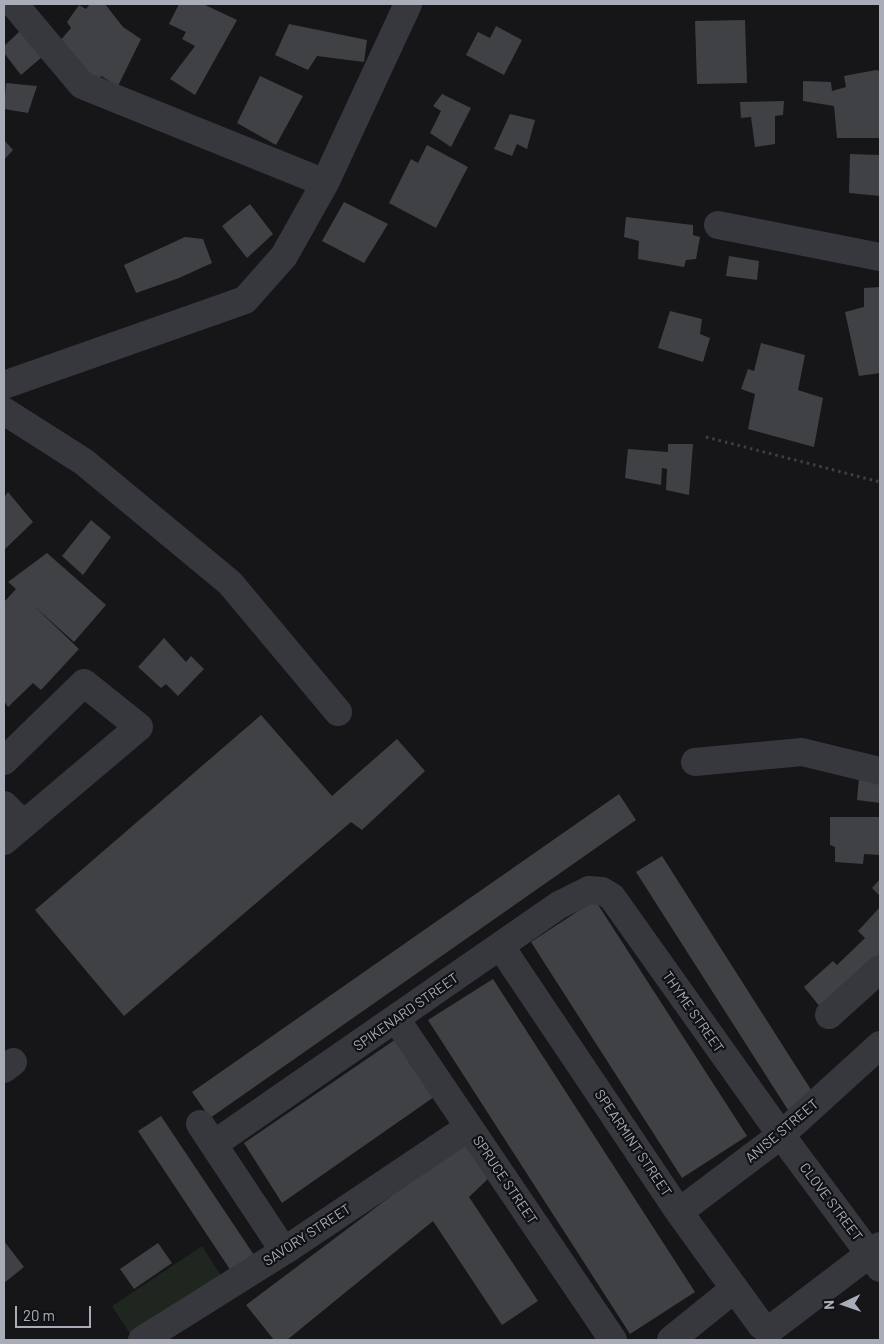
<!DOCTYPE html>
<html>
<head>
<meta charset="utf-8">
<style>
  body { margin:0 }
  #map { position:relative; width:884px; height:1344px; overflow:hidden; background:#161618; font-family:Barlow,sans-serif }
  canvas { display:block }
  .frame { position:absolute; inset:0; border:5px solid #a8adb8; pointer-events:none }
  .north { position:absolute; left:819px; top:1279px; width:50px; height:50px; -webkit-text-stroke:4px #111113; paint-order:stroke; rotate:267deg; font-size:14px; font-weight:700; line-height:20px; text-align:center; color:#a8adb8 }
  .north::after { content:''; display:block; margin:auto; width:18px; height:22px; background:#a8adb8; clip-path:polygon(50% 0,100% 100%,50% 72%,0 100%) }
  .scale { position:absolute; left:15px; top:1306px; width:76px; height:22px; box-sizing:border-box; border:2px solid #a8adb8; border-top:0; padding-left:6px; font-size:15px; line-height:18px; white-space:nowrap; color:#a8adb8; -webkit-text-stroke:4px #111113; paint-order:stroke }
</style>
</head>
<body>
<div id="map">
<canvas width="884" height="1344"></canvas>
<div class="frame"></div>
<div class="north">N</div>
<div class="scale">20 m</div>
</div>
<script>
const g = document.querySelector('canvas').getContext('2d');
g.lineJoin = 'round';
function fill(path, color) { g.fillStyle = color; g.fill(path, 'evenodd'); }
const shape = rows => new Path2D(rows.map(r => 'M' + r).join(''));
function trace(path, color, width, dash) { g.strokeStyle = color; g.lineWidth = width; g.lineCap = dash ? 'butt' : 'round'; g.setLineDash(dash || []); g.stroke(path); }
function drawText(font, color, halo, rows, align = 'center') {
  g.font = font + ' Barlow,sans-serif'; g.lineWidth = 4.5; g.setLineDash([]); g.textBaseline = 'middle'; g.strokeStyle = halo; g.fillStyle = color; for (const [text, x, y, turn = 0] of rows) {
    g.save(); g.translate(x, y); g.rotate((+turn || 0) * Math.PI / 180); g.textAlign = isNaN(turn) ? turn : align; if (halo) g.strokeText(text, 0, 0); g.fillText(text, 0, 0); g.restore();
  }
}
const green = shape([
  [202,1246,229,1288,134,1340,112,1306]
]);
const building = shape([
  [90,4,105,4,123,27,141,39,118,86,101,76,98,83,59,42,71,28,67,22,79,5,86,9],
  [179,4,203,4,237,20,195,95,170,79,195,46,182,39,186,32,169,24],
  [745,20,747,83,697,84,695,21],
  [289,24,367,40,364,62,317,56,308,70,275,55],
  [496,26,522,40,504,75,466,55,478,32,490,38],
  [20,31,42,57,21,75,4,53,4,46],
  [876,70,880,71,880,138,837,138,834,106,803,101,803,81,831,82,832,91,846,87,844,76],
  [260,76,303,96,276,145,237,123],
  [6,83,37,86,28,113,4,109],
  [442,94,471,108,451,147,430,133,441,111,433,106],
  [784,101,783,115,775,116,775,144,755,147,751,117,741,118,740,102],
  [510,114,535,120,527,149,517,144,512,156,494,149],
  [4,140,13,150,4,160],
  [427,145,468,167,436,228,389,203,411,159,418,163],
  [850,154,880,155,880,196,849,193],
  [344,202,388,224,364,263,322,241],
  [250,204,273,234,247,258,222,226],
  [626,217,693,225,693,235,700,237,696,259,686,260,684,267,638,259,639,241,624,237],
  [185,237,203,239,212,263,179,278,136,293,124,265],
  [729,256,759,261,757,280,726,276],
  [880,287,880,373,859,376,845,312,864,307,864,288],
  [670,311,702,319,700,334,710,338,703,362,658,348],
  [761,343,805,355,798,390,823,398,814,447,748,429,755,394,741,389,748,369,754,371],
  [668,444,693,444,689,495,666,490,667,469,662,468,661,485,625,478,628,449,668,452],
  [8,492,33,522,4,550,4,497],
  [91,520,111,537,83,575,62,556],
  [47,553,106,605,74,642,33,605,79,649,41,690,33,683,8,707,4,701,4,602,16,589,8,582],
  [164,638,186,662,191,656,204,669,178,696,166,684,161,688,138,667],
  [261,715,332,796,397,739,425,771,362,830,351,822,124,1016,35,910],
  [859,777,880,781,880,803,857,800],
  [619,794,636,820,210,1118,192,1092],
  [830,817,880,817,880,855,864,854,863,864,835,862,835,847,830,845],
  [662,856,813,1093,788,1110,636,872],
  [880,879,880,896,872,888],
  [595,900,747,1136,682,1178,531,942],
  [880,907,880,956,825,1013,804,987,833,961,837,965,865,938,858,931],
  [493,979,695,1292,630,1334,428,1020],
  [396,1039,434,1097,282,1203,244,1143],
  [161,1116,254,1255,231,1271,138,1131],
  [463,1142,489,1178,469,1197,538,1301,502,1325,433,1221,287,1340,274,1340,246,1305],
  [4,1241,24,1267,4,1283],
  [158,1243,172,1263,134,1289,120,1269]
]);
const path = shape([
  [706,437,880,482]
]);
const minor = shape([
  [14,4,82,85,325,183],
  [718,225,880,257],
  [4,385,245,300,284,256,325,183,408,4],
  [4,411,84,462,230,583,338,712],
  [4,761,84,683,139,727,4,841],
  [695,762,802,752,880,771],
  [4,805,23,824],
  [501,947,679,1212,761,1325,767,1329,772,1328,880,1246],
  [829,1015,880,969],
  [396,1019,613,1340],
  [4,1069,13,1062],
  [200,1124,284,1251],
  [214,1144,559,905,589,890,602,891,612,897,781,1135,880,1268],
  [679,1212,781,1135,880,1045],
  [142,1340,284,1251,469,1127],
  [671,1340,734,1289]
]);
const streetNames = [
  ["SPIKENARD STREET",406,1012,-35],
  ["THYME STREET",693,1012,55],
  ["ANISE STREET",782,1131,-40],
  ["SPEARMINT STREET",633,1143,56],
  ["SPRUCE STREET",505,1180,56],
  ["CLOVE STREET",831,1202,53],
  ["SAVORY STREET",307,1235,-33]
];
fill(green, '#1e261f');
fill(building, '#404145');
trace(path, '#3d3f44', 3, [2.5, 4]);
trace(minor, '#37383d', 28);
drawText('14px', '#a8adb8', '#111113', streetNames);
</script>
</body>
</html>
